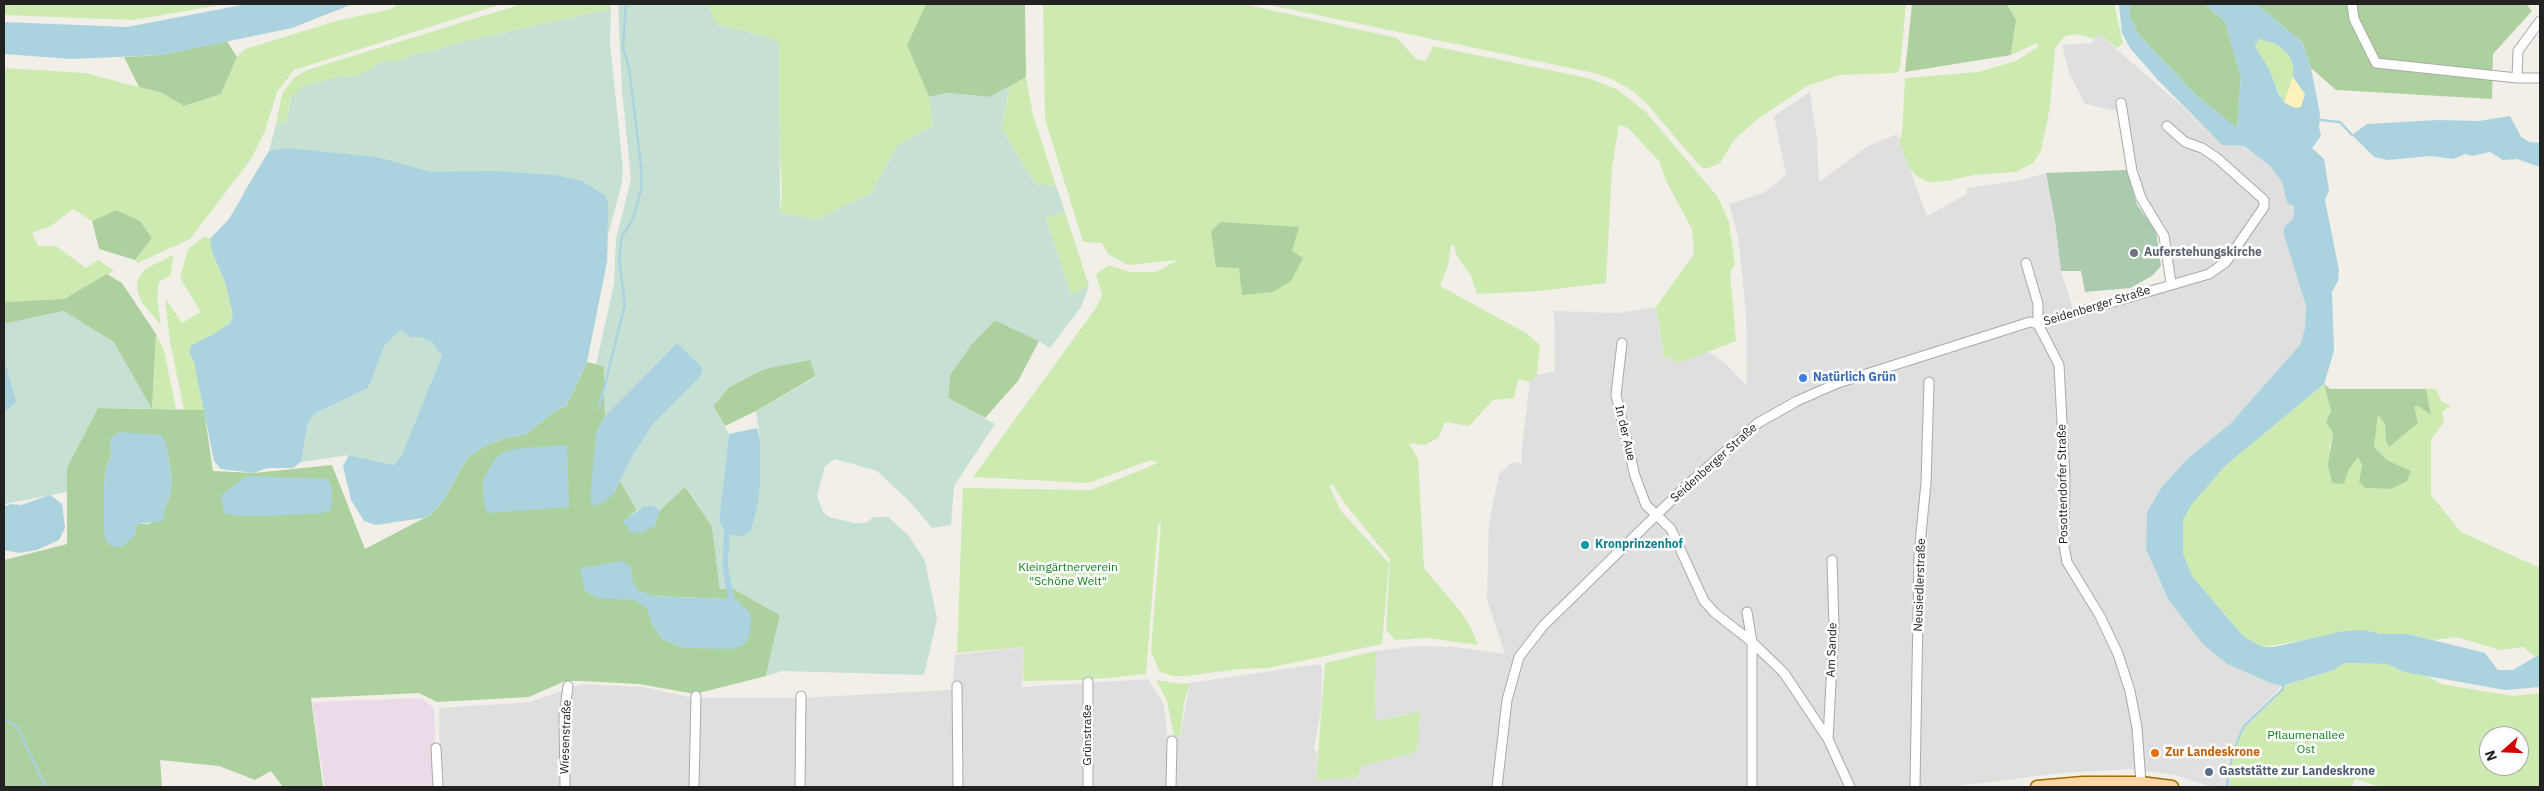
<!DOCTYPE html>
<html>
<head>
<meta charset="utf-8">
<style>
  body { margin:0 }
  #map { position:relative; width:2544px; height:791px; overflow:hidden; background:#f2efe9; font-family:"IBM Plex Sans",sans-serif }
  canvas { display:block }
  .frame { position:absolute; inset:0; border:5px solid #222; pointer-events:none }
  .north { position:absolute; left:2479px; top:726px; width:50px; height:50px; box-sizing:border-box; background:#fff; border:1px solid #a7a7a7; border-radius:50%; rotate:250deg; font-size:14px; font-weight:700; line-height:20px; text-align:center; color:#222 }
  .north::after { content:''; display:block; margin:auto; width:18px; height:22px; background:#d40000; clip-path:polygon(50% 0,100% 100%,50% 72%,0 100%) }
</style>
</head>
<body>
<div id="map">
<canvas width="2544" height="791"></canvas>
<div class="frame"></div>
<div class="north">N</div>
</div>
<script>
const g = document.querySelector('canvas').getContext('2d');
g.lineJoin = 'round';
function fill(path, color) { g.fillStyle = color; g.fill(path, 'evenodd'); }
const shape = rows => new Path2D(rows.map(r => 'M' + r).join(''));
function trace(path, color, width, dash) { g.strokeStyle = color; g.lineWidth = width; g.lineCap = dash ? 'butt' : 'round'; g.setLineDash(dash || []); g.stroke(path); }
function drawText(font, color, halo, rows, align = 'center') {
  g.font = font + ' "IBM Plex Sans",sans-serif'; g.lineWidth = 5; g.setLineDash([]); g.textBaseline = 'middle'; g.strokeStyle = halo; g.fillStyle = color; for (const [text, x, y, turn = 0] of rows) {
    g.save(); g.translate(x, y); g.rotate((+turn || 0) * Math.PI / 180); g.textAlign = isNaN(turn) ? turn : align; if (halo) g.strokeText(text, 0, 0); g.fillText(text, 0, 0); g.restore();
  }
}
const residential = shape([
  [2098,33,2183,107,2222,145,2243,146,2271,167,2282,182,2287,203,2294,205,2293,219,2285,226,2283,232,2306,306,2305,328,2300,345,2230,424,2187,459,2161,488,2147,512,2146,549,2168,599,2227,664,2273,684,2282,686,2243,725,2231,751,2226,787,2211,787,2176,775,2131,769,2062,773,1949,787,440,787,439,708,530,702,582,684,643,687,694,698,798,698,952,690,955,655,1024,647,1022,687,1148,679,1164,704,1167,735,1180,736,1190,683,1319,664,1322,667,1321,708,1314,750,1317,751,1317,780,1357,778,1362,766,1407,714,1375,721,1376,651,1416,646,1455,647,1505,654,1487,600,1489,522,1499,474,1512,462,1522,464,1522,445,1530,382,1537,375,1555,371,1554,311,1618,313,1656,307,1664,359,1672,357,1676,364,1707,351,1725,363,1747,386,1746,312,1738,235,1729,204,1765,192,1786,175,1774,116,1810,92,1817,140,1819,182,1868,146,1897,134,1927,216,1967,194,1967,188,2021,180,2046,173,2055,221,2061,271,2075,315,2177,286,2164,230,2137,182,2125,113,2085,104,2069,73,2062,45,2092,43]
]);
const industrial = shape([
  [421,698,434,708,436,787,325,787,312,702]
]);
const grass = shape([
  [4,4,226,4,133,20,4,15],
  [399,4,502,4,294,70,277,92,265,131,251,159,190,239,138,263,135,260,152,238,116,210,92,221,73,209,51,226,32,233,38,246,56,246,86,268,98,260,114,271,64,299,4,302,4,68,85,73,162,93,184,106,221,94,237,57,245,49,340,20,391,9],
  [522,4,611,4,611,9,466,41,433,51,419,53,399,61,384,61,360,75,351,77,341,76,291,97,287,121,276,124,282,93,295,77,307,70],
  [708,4,926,4,907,45,929,97,933,126,897,146,871,193,817,219,780,213,782,193,779,140,767,37,716,24],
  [1043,4,1244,4,1397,38,1416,59,1426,61,1433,46,1588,78,1618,90,1646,112,1718,197,1729,222,1735,265,1730,272,1736,341,1676,364,1672,357,1664,359,1656,307,1694,254,1692,229,1666,181,1659,161,1628,128,1619,125,1612,168,1606,283,1540,291,1477,294,1471,276,1457,256,1454,245,1451,245,1448,265,1440,286,1526,333,1540,345,1537,375,1530,382,1518,379,1514,398,1493,400,1469,426,1445,422,1438,438,1425,445,1409,443,1418,459,1424,568,1461,612,1471,628,1478,645,1427,638,1395,640,1386,630,1390,559,1346,505,1332,484,1329,486,1341,511,1389,563,1382,644,1268,668,1239,669,1186,676,1173,676,1160,672,1151,652,1161,523,1158,524,1146,674,1087,680,1023,681,1024,647,957,653,963,488,1091,490,1158,463,1151,460,1088,483,973,477,1096,308,1102,295,1096,274,1109,265,1130,272,1156,272,1178,260,1128,265,1108,254,1102,243,1083,242,1045,119],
  [1265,4,1890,5,1906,4,1900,68,1897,73,1840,75,1807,86,1759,118,1734,140,1720,163,1706,169,1701,167,1680,143,1647,104,1633,91,1614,80,1594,73],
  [2007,4,2114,4,2123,43,2117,48,2098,33,2094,39,2079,34,2065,36,2055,48,2050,107,2041,151,2033,163,2016,172,1973,175,1948,181,1929,182,1918,177,1909,168,1899,140,1902,134,1905,78,1978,72,2016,61,2039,46,2037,43,2011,55,2016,20],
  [2259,39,2276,44,2289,55,2293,65,2293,77,2284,103,2255,45],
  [1026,77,1033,115,1056,186,1035,184,1001,128,1010,86],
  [1065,212,1089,286,1071,296,1046,218],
  [205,236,210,239,212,252,225,282,234,314,230,323,214,334,191,345,204,410,184,410,170,342,165,298,182,323,201,312,180,278,188,249],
  [173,255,171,275,159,282,157,299,161,325,142,303,137,290,138,279,145,269],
  [156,334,164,350,176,409,152,409],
  [2324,384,2331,411,2326,422,2333,433,2329,449,2344,484,2349,469,2358,456,2362,465,2359,482,2365,488,2391,489,2411,471,2387,460,2374,447,2378,414,2385,422,2386,439,2389,446,2414,407,2418,406,2431,414,2426,389,2436,389,2442,402,2451,406,2442,412,2444,422,2431,440,2431,495,2461,532,2540,568,2540,654,2536,657,2523,647,2500,650,2457,637,2434,640,2408,634,2381,634,2364,630,2263,647,2244,637,2192,576,2183,553,2183,520,2192,503,2225,466],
  [1376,651,1375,721,1420,712,1417,752,1362,766,1357,778,1316,780,1325,663],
  [2344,663,2388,664,2404,672,2425,675,2441,684,2513,696,2540,693,2540,787,2381,787,2355,779,2352,787,2229,787,2234,751,2245,727,2273,701,2287,685,2334,670],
  [2489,736,2519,736,2519,766,2489,766],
  [1156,680,1182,684,1190,683,1184,703,1180,736,1174,736,1167,701]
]);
const forest = shape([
  [926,4,1025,4,1026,77,990,97,947,93,929,97,907,45],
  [1880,4,2007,4,2016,20,2011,55,1905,72,1912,4],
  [2130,4,2205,4,2225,22,2241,77,2237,129,2196,95,2138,34,2130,17],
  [2256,4,2526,4,2532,11,2493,54,2492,99,2336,90,2311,68,2302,42],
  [227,41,237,57,221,94,184,106,162,93,139,87,124,57,162,55],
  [116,210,140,221,152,238,135,260,99,249,92,221],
  [1221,222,1299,227,1292,251,1303,258,1291,281,1273,292,1242,295,1239,268,1216,267,1211,231],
  [107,274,122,283,156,334,152,409,204,410,213,471,254,473,332,465,365,549,432,514,445,498,467,458,487,445,509,437,527,434,552,413,567,405,587,362,604,366,605,416,596,433,613,495,620,481,637,510,624,521,654,527,660,510,685,486,712,526,720,589,732,588,780,615,766,676,695,694,639,684,582,681,565,681,529,697,437,702,419,693,311,698,323,787,283,787,271,771,255,780,219,766,160,760,162,787,4,787,4,560,67,544,67,467,98,408,152,409,64,311,4,324,4,302,64,299],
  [110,438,167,447,172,483,169,499,163,511,149,524,137,524,133,538,105,539,104,487,106,468,111,456],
  [653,596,729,599,683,648,662,639,651,622],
  [995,320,1039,341,1018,381,985,418,948,398,950,375,972,343],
  [810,359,816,376,756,411,725,426,713,406,729,387,764,369],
  [2324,384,2330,389,2426,389,2431,415,2418,406,2414,407,2418,423,2389,447,2386,441,2385,424,2378,415,2374,447,2387,460,2411,471,2407,481,2391,489,2365,488,2359,482,2362,465,2358,457,2349,469,2344,484,2332,483,2328,465,2333,433,2326,422,2331,411]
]);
const wetland = shape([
  [618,4,708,4,716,24,767,37,779,42,780,213,817,219,871,193,897,146,933,126,929,97,947,93,990,97,1010,86,1001,128,1035,184,1056,186,1065,212,1046,218,1071,295,1089,286,1081,307,1050,348,1039,341,995,320,971,345,950,375,948,398,995,424,954,486,951,525,932,528,910,502,877,471,835,459,825,466,817,496,823,512,829,517,854,523,865,523,874,517,888,517,909,536,925,561,937,619,924,675,783,671,766,676,780,615,732,588,728,566,730,534,760,440,756,411,816,377,810,360,764,369,729,387,713,406,729,434,720,511,720,523,724,531,722,567,726,588,720,589,712,526,686,486,660,510,652,505,637,510,620,481,633,455,653,424,700,377,703,368,677,343,605,416,604,366,596,364,614,284,616,239,631,179,622,91],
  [611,9,610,43,623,169,621,187,608,235,607,262,243,193,269,151,276,124,287,121,291,97,304,86,341,76,351,77,360,75,384,61,399,61,419,53,433,51,466,41],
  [64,311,114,342,152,409,98,408,67,467,67,492,4,504,4,324],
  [400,330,410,337,420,337,432,342,442,356,401,458,395,465,349,455,301,462,308,422,314,414,368,388,385,345]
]);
const sand = shape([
  [2293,77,2305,94,2301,107,2295,108,2284,103]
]);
const cemetery = shape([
  [2127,170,2137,205,2156,231,2161,266,2152,276,2130,288,2085,292,2081,271,2061,271,2055,221,2046,173]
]);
const parking = shape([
  [2210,758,2227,762,2223,786,2192,774,2195,769,2205,769]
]);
const water = shape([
  [247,4,353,4,292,28,162,55,71,59,4,54,4,22,127,27],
  [2119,4,2130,4,2130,17,2138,34,2196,95,2237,128,2241,77,2225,22,2205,4,2256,4,2302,42,2311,68,2320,114,2319,127,2321,136,2312,148,2324,159,2329,190,2325,200,2339,270,2338,281,2332,292,2334,351,2324,384,2225,466,2192,504,2183,520,2183,553,2192,576,2244,637,2263,647,2274,647,2344,631,2364,630,2381,634,2408,634,2485,653,2498,670,2513,670,2540,654,2540,687,2505,690,2404,672,2388,664,2344,663,2334,670,2282,686,2273,684,2227,664,2203,644,2168,599,2146,549,2147,512,2161,488,2187,459,2230,424,2300,345,2305,328,2306,306,2283,232,2285,226,2293,219,2294,206,2287,203,2282,182,2271,167,2244,146,2222,145,2157,79,2130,48,2122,33],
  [2259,39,2276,44,2289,55,2293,65,2293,77,2305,94,2301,107,2295,108,2285,103,2278,93,2270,71,2255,46],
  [2510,116,2521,137,2530,142,2540,143,2540,167,2517,159,2503,160,2490,152,2472,156,2465,154,2454,159,2430,156,2388,160,2374,157,2352,135,2367,124,2436,120,2479,121],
  [287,148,376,157,431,172,492,171,556,175,582,181,606,196,608,205,607,262,587,362,567,405,552,413,527,434,509,437,487,445,467,458,445,498,432,514,423,518,376,525,364,521,351,500,343,466,349,455,394,465,401,457,442,356,432,342,420,337,410,337,400,330,385,345,368,388,314,414,308,422,301,462,293,468,267,468,254,473,221,469,214,461,194,362,189,352,191,345,214,334,230,323,233,314,225,282,212,252,210,239,229,219,269,151],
  [677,343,703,368,700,377,653,424,633,455,613,495,596,507,590,500,596,433,605,416],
  [4,358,16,402,4,412],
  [757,428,760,440,760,485,757,508,751,530,744,536,730,535,728,566,734,597,751,614,750,634,745,644,734,649,683,648,662,639,651,622,647,608,634,600,597,598,585,591,580,568,622,561,631,567,633,583,638,590,653,596,728,599,722,567,724,531,720,523,720,511,729,434],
  [119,432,162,435,167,447,172,483,169,499,163,511,164,521,137,524,133,538,122,547,111,546,105,539,104,528,104,487,106,468,111,456,110,438],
  [567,445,569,507,491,513,485,510,482,482,494,460,502,453,514,449],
  [247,476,328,479,332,489,331,509,324,513,266,516,238,516,224,513,221,495],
  [50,495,62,504,65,528,59,540,37,550,19,553,4,550,4,507,10,504,21,505],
  [652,505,660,510,654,527,641,533,630,532,623,521,643,507]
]);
const stream = shape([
  [2320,120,2340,122,2352,135],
  [599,408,625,305,619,257,622,236,633,219,641,190,641,166,629,68,623,47,626,4],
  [4,719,17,727,46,787],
  [2227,787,2233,751,2244,726,2282,690,2285,683]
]);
const minor = shape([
  [2352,4,2354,19,2376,63,2517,78,2540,78],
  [2517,78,2518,51,2540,21],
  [2121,103,2132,171,2141,198,2164,236,2171,283],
  [2026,263,2038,304,2038,324],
  [2038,324,2059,365,2065,479,2064,545,2067,562,2100,616,2118,654,2130,691,2137,728,2141,783],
  [1622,343,1616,395,1635,476,1646,505,1671,529,1704,601,1715,613,1752,642,1784,673,1828,739,1850,787],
  [1747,612,1752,642,1752,787],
  [957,686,958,787],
  [1828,739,1834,626,1832,560],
  [436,748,438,787],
  [565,787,564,717,568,686],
  [694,787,696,696],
  [800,787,801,696],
  [1088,787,1088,682],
  [1171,787,1172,741],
  [1497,787,1507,700,1519,657,1543,626,1686,486,1758,423,1797,401,1838,383,2030,322,2038,324,2209,274,2226,262,2264,207,2264,200,2217,158,2202,148,2185,142,2167,126],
  [1915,787,1919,554,1926,483,1929,382]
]);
const primary = shape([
  [2037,787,2083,783,2141,783,2172,787]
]);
const markers = [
  [2134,253,5,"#6b7280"],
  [1803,378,5,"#3f7fe0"],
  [1585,545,5,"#0f9aa8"],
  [2155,753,5,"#e8710a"],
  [2209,772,5,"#5c6f8a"]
];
const worshipNames = [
  ["Auferstehungskirche",2144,253]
];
const streetNames = [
  ["Seidenberger Straße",2097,306,-17],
  ["In der Aue",1625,433,77],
  ["Seidenberger Straße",1714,463,-42],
  ["Posottendorfer Straße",2063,484,-91],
  ["Neusiedlerstraße",1920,585,-88],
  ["Am Sande",1832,650,-88],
  ["Grünstraße",1088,735,-90],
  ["Wiesenstraße",566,737,-88]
];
const shopNames = [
  ["Natürlich Grün",1813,378]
];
const cultureNames = [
  ["Kronprinzenhof",1595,545]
];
const parkNames = [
  ["Kleingärtnerverein",1068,568],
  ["\"Schöne Welt\"",1068,582],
  ["Pflaumenallee",2306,736],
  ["Ost",2306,750]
];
const foodNames = [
  ["Zur Landeskrone",2165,753]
];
const serviceNames = [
  ["Gaststätte zur Landeskrone",2219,772]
];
fill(residential, '#e0dfdf');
fill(industrial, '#ebdbe8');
fill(grass, '#cdebb0');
fill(forest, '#add19e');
fill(wetland, '#c6e0d4');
fill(sand, '#fff1ba');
fill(cemetery, '#aacbaf');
fill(parking, '#e2e2e2');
fill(water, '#aad3df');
trace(stream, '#aad3df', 2.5);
trace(minor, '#a9a9a9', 11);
trace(primary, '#a06b00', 15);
trace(minor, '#fff', 9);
trace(primary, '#fcd6a4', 12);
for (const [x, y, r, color] of markers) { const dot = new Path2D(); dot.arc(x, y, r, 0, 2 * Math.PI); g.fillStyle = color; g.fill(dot); trace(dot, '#fff', 2); }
drawText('bold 12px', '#5b616d', '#fff', worshipNames, 'left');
drawText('12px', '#222', '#fff', streetNames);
drawText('bold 12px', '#366cbe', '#fff', shopNames, 'left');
drawText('bold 12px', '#0d838f', '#fff', cultureNames, 'left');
drawText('12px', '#0c8416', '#fff', parkNames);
drawText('bold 12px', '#c56008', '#fff', foodNames, 'left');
drawText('bold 12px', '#4e5e75', '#fff', serviceNames, 'left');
</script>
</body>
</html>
